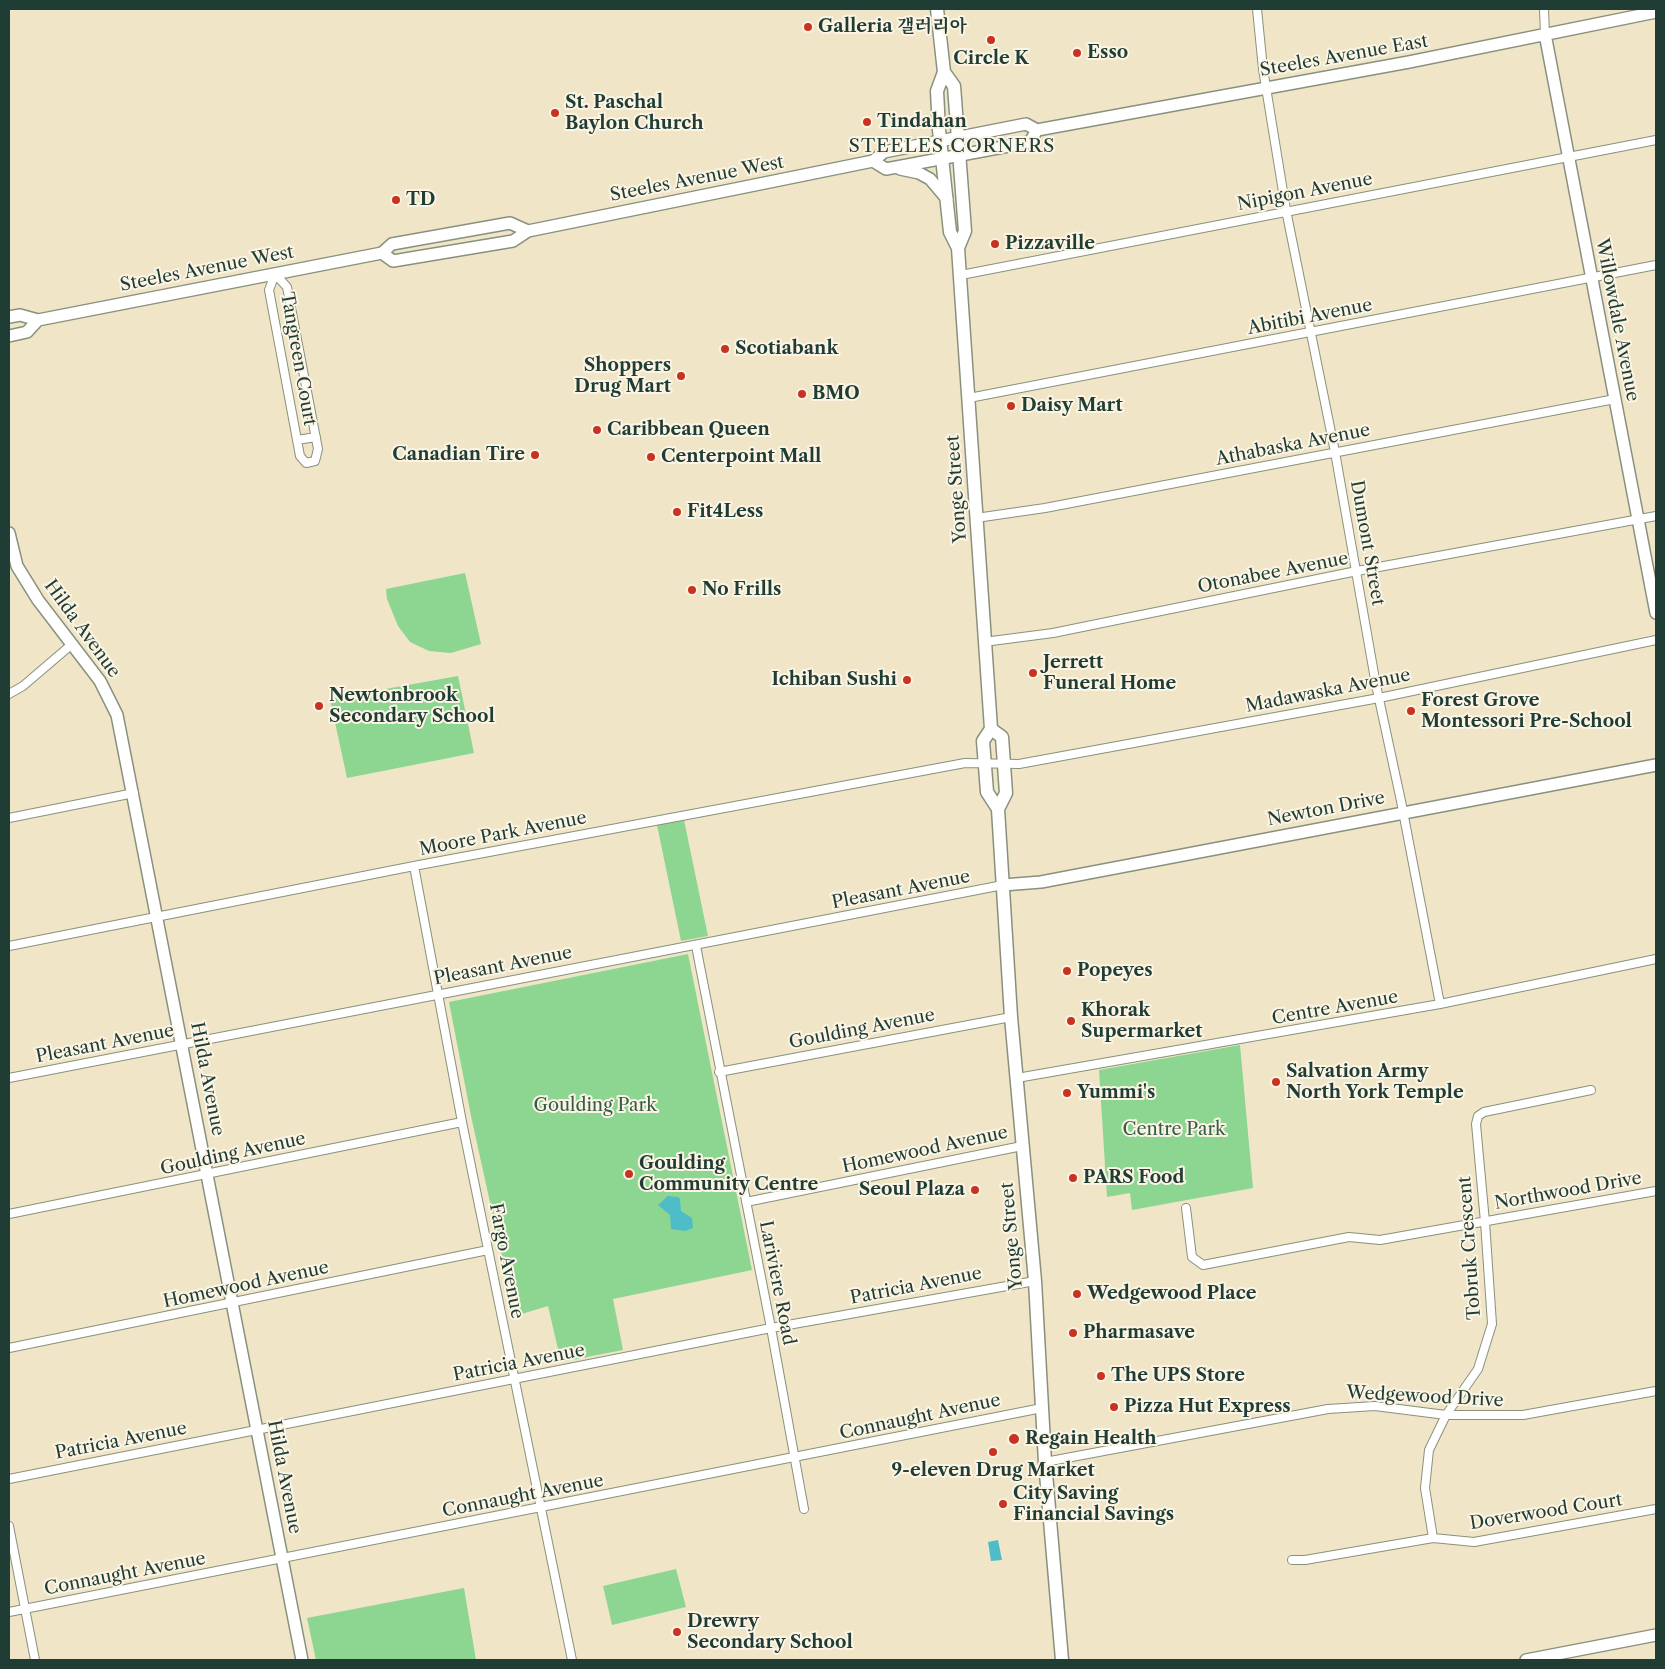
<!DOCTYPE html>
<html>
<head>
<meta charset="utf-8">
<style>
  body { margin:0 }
  #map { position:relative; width:1665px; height:1669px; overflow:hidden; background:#f0e5c7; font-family:"Libre Caslon Text",serif }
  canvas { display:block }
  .frame { position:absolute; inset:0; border:10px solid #1f3d34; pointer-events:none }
</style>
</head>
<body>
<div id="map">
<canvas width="1665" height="1669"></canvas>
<div class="frame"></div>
</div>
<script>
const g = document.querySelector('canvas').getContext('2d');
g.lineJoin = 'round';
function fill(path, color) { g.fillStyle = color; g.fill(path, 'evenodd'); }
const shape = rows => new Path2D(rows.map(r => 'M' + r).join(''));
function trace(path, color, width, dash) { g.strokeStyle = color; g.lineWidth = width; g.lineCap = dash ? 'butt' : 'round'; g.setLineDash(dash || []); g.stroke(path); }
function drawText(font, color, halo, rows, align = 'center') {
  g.font = font + ' "Libre Caslon Text","Noto Serif KR",serif'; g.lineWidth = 4; g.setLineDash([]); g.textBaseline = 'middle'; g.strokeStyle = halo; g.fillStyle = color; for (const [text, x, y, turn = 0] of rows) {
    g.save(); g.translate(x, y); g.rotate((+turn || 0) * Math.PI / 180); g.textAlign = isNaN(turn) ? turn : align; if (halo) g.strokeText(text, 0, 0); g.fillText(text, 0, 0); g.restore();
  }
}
const green = shape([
  [465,573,481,644,451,653,429,651,410,642,398,626,387,599,386,589],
  [458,676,474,753,347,778,330,699],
  [684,820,708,936,681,941,657,825],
  [688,954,752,1270,613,1299,623,1350,561,1362,548,1306,515,1316,471,1116,449,1002],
  [1240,1045,1253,1188,1132,1210,1130,1193,1107,1197,1099,1070],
  [676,1569,686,1607,612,1625,603,1586],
  [464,1588,476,1660,316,1660,307,1618]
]);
const water = shape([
  [668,1196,678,1197,680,1199,681,1211,692,1218,693,1228,685,1231,671,1229,670,1215,658,1205],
  [998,1540,1002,1560,991,1561,988,1542]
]);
const street = shape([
  [1257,9,1263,69,1286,210,1335,452,1376,685,1401,801,1440,1004],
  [1544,9,1545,34],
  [275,274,287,287,318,449,315,461,306,463,300,456,269,290,275,274],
  [961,275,1656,140],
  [969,398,1656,265],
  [297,440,316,437],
  [976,518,1045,508,1615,399],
  [984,642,1053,633,1357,571,1656,516],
  [9,694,23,686,71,645],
  [9,818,134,793],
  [414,866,462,1122,572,1660],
  [9,946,414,866,965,763,1019,764,1379,698,1656,640],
  [696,946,771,1328,804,1509],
  [719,1072,1011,1017],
  [9,1078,1003,885],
  [1017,1078,1440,1004,1656,959],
  [746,1202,1022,1146],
  [1186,1208,1192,1257,1203,1265,1349,1237,1380,1240,1656,1191],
  [9,1214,462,1122],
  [9,1348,488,1250],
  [1045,1462,1328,1409,1375,1406,1446,1415,1523,1415,1656,1391],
  [9,1479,771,1328,1035,1281],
  [9,1526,35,1660],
  [1433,1538,1425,1488,1429,1450,1446,1415,1478,1369,1492,1324,1485,1222,1476,1124,1478,1116,1484,1112,1591,1090],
  [1292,1560,1305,1560,1433,1538,1474,1542,1656,1509],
  [9,1612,1042,1408]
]);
const secondary = shape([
  [1545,34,1656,613],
  [873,161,886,169,1030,142,1037,130],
  [900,169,919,173,930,179,947,199],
  [382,253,393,261,513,241,528,231,873,161,884,152,1026,124,1037,130,1409,62,1656,12],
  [9,317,20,315,38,320,382,253,392,244,510,223,528,231],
  [9,336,27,332,38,320],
  [9,533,17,566,38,600,100,681,117,715,302,1660],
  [1003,885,1041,882,1656,765],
  [1526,1660,1656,1635]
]);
const primary = shape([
  [937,9,944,72,937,91,939,130,950,232,958,248,991,729,983,741,987,792,998,809,1011,1017,1035,1281,1045,1462,1062,1660],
  [944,72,954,86,965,231,958,248],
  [991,729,1002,737,1006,793,998,809]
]);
const markers = [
  [808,27,5,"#c8321e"],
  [991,40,5,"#c8321e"],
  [1077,53,5,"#c8321e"],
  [555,113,5,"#c8321e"],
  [867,122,5,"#c8321e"],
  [396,200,5,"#c8321e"],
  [995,244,5,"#c8321e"],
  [725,349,5,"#c8321e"],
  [681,376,5,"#c8321e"],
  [802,394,5,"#c8321e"],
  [1011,406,5,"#c8321e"],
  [597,430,5,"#c8321e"],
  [535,455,5,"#c8321e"],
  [651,457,5,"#c8321e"],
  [677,512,5,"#c8321e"],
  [692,590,5,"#c8321e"],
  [1033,673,5,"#c8321e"],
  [907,680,5,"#c8321e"],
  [319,706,5,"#c8321e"],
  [1411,711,5,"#c8321e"],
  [1067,971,5,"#c8321e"],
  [1071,1021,5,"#c8321e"],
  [1276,1082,5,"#c8321e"],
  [1067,1093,5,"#c8321e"],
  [629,1174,5,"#c8321e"],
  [1073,1178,5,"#c8321e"],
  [975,1190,5,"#c8321e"],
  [1077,1294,5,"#c8321e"],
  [1073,1333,5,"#c8321e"],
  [1101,1376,5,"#c8321e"],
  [1114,1407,5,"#c8321e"],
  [1014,1439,6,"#c8321e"],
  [993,1452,5,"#c8321e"],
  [1003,1504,5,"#c8321e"],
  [677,1632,5,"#c8321e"]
];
const poiNames = [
  ["Galleria 갤러리아",818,27],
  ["Esso",1087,53],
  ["Circle K",991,59,"center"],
  ["St. Paschal",565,103],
  ["Baylon Church",565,124],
  ["Tindahan",877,122],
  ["TD",406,200],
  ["Pizzaville",1005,244],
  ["Scotiabank",735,349],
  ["Shoppers",671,366,"right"],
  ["Drug Mart",671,387,"right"],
  ["BMO",812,394],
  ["Daisy Mart",1021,406],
  ["Caribbean Queen",607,430],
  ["Canadian Tire",525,455,"right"],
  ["Centerpoint Mall",661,457],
  ["Fit4Less",687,512],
  ["No Frills",702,590],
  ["Jerrett",1043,663],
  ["Funeral Home",1043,684],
  ["Ichiban Sushi",897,680,"right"],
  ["Newtonbrook",329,696],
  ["Secondary School",329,717],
  ["Forest Grove",1421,701],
  ["Montessori Pre-School",1421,722],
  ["Popeyes",1077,971],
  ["Khorak",1081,1011],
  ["Supermarket",1081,1032],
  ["Salvation Army",1286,1072],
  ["North York Temple",1286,1093],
  ["Yummi's",1077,1093],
  ["Goulding",639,1164],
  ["Community Centre",639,1185],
  ["PARS Food",1083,1178],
  ["Seoul Plaza",965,1190,"right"],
  ["Wedgewood Place",1087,1294],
  ["Pharmasave",1083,1333],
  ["The UPS Store",1111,1376],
  ["Pizza Hut Express",1124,1407],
  ["Regain Health",1025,1439],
  ["9-eleven Drug Market",993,1471,"center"],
  ["City Saving",1013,1494],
  ["Financial Savings",1013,1515],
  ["Drewry",687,1622],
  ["Secondary School",687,1643]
];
const streetNames = [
  ["Steeles Avenue East",1344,56,-10],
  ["Steeles Avenue West",697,179,-11],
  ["Nipigon Avenue",1305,192,-11],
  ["Steeles Avenue West",207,269,-11],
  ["Abitibi Avenue",1310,317,-11],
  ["Willowdale Avenue",1617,320,79],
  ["Tangreen Court",298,359,80],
  ["Athabaska Avenue",1293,445,-11],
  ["Yonge Street",957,489,-94],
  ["Dumont Street",1367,543,80],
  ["Otonabee Avenue",1273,573,-11],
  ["Hilda Avenue",82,629,54],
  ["Madawaska Avenue",1328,691,-11],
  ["Newton Drive",1326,809,-11],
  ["Moore Park Avenue",503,834,-11],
  ["Pleasant Avenue",901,890,-11],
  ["Pleasant Avenue",503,966,-11],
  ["Centre Avenue",1335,1008,-10],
  ["Goulding Avenue",862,1029,-11],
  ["Pleasant Avenue",105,1044,-11],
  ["Hilda Avenue",207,1079,79],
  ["Homewood Avenue",925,1150,-12],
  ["Goulding Avenue",233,1154,-12],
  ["Northwood Drive",1568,1191,-10],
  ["Yonge Street",1012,1236,-95],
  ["Tobruk Crescent",1470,1248,-94],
  ["Fargo Avenue",506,1261,79],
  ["Lariviere Road",777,1283,79],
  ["Homewood Avenue",246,1285,-12],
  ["Patricia Avenue",916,1286,-11],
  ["Patricia Avenue",519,1363,-11],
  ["Wedgewood Drive",1425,1397,3],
  ["Connaught Avenue",920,1417,-12],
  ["Patricia Avenue",121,1441,-11],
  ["Hilda Avenue",284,1477,79],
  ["Connaught Avenue",523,1496,-11],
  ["Doverwood Court",1546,1512,-9],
  ["Connaught Avenue",125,1574,-11]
];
const parkNames = [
  ["Goulding Park",595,1106],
  ["Centre Park",1174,1130]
];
const neighbourhoodNames = [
  ["STEELES CORNERS",952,147]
];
fill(green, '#8dd692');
fill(water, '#4fbdc7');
trace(street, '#88917e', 10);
trace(secondary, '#88917e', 14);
trace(primary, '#88917e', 15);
trace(street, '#fff', 8);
trace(secondary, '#fff', 11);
trace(primary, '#fff', 12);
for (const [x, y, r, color] of markers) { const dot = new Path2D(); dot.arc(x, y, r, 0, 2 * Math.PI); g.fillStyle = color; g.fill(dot); trace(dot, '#fcf5e5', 2); }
drawText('bold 18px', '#1f3d34', '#fcf5e5', poiNames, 'left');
drawText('18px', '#1f3d34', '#fcf5e5', streetNames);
drawText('18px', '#355c47', '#fcf5e5', parkNames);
g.letterSpacing = '1px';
drawText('19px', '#1f3d34', '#fcf5e5', neighbourhoodNames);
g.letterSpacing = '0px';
</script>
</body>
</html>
